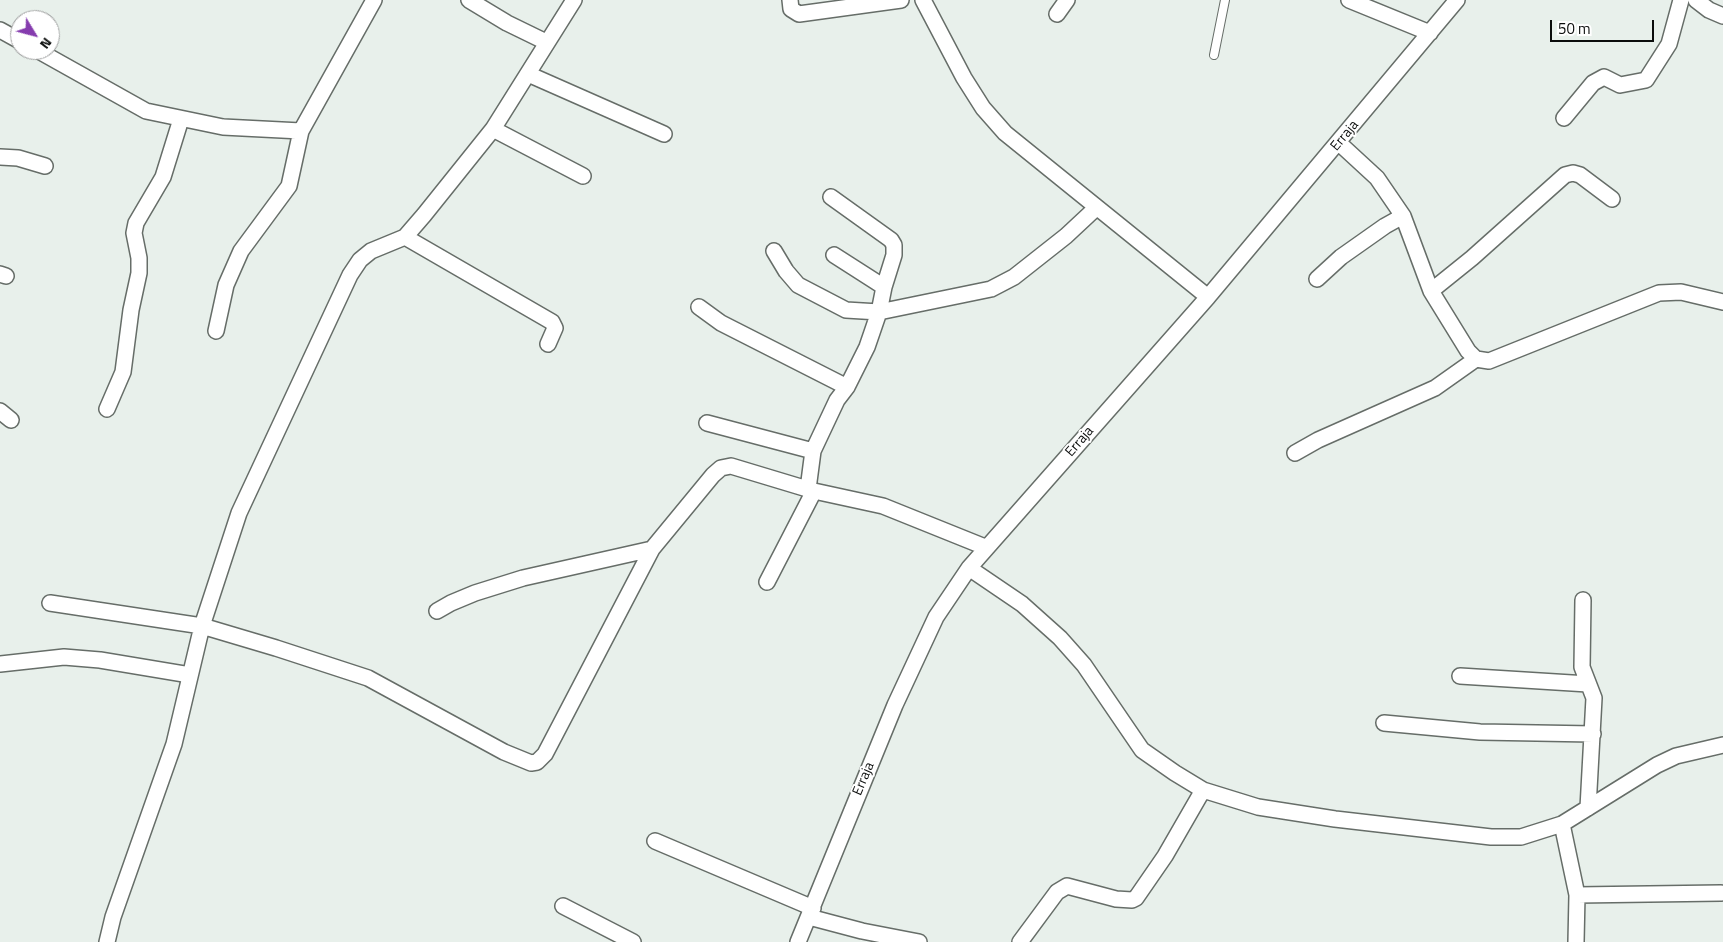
<!DOCTYPE html>
<html>
<head>
<meta charset="utf-8">
<style>
  body { margin:0 }
  #map { position:relative; width:1723px; height:942px; overflow:hidden; background:#e8f0eb; font-family:"Titillium Web",sans-serif }
  canvas { display:block }
  .north { position:absolute; left:10px; top:10px; width:50px; height:50px; box-sizing:border-box; background:#fff; border:1px solid #9d9e9e; border-radius:50%; rotate:127deg; font-size:14px; font-weight:700; line-height:20px; text-align:center; color:#0b0d0c }
  .north::after { content:''; display:block; margin:auto; width:18px; height:22px; background:#853cae; clip-path:polygon(50% 0,100% 100%,50% 72%,0 100%) }
  .scale { position:absolute; left:1550px; top:20px; width:104px; height:22px; box-sizing:border-box; border:2px solid #0b0d0c; border-top:0; padding-left:6px; font-size:15px; line-height:18px; white-space:nowrap; color:#0b0d0c; -webkit-text-stroke:4px #fff; paint-order:stroke }
</style>
</head>
<body>
<div id="map">
<canvas width="1723" height="942"></canvas>
<div class="north">N</div>
<div class="scale">50 m</div>
</div>
<script>
const g = document.querySelector('canvas').getContext('2d');
g.lineJoin = 'round';
const shape = rows => new Path2D(rows.map(r => 'M' + r).join(''));
function trace(path, color, width, dash) { g.strokeStyle = color; g.lineWidth = width; g.lineCap = dash ? 'butt' : 'round'; g.setLineDash(dash || []); g.stroke(path); }
function drawText(font, color, halo, rows, align = 'center') {
  g.font = font + ' "Titillium Web",sans-serif'; g.lineWidth = 4; g.setLineDash([]); g.textBaseline = 'middle'; g.strokeStyle = halo; g.fillStyle = color; for (const [text, x, y, turn = 0] of rows) {
    g.save(); g.translate(x, y); g.rotate((+turn || 0) * Math.PI / 180); g.textAlign = isNaN(turn) ? turn : align; if (halo) g.strokeText(text, 0, 0); g.fillText(text, 0, 0); g.restore();
  }
}
const service = shape([
  [1214,55,1225,0]
]);
const minor = shape([
  [469,0,507,23,546,42],
  [790,0,791,9,799,14,901,0],
  [923,0,964,78,983,108,1005,133,1208,297],
  [1349,0,1430,33],
  [1696,0,1709,10,1723,16],
  [1057,14,1067,0],
  [0,30,20,41],
  [37,50,146,111,223,127,301,131,374,0],
  [528,74,664,134],
  [1564,118,1593,83,1604,77,1620,85,1646,80,1669,44,1681,0],
  [493,129,583,176],
  [1339,143,1377,178,1403,216,1431,291,1468,351,1476,359,1489,361,1659,293,1681,292,1723,302],
  [0,157,18,158,45,166],
  [831,197,891,240,894,245,894,255,884,287,879,312,867,347,847,387],
  [405,237,552,322,555,328,548,344],
  [774,251,786,271,798,285,846,310,879,312,991,289,1014,277,1066,236,1096,208],
  [834,255,884,287],
  [0,274,6,276],
  [1317,279,1341,257,1385,226,1403,216],
  [1431,291,1472,258,1565,175,1573,173,1580,175,1612,199],
  [699,307,721,323,847,387,837,400,813,451,808,489],
  [216,331,226,285,241,251,289,186,301,131],
  [107,409,123,372,131,310,139,273,139,258,134,233,136,223,163,177,181,119],
  [0,411,11,420],
  [707,423,813,451],
  [1295,453,1318,440,1435,388,1476,359],
  [969,568,1022,604,1060,638,1084,665,1142,750,1175,773,1203,790,1258,807,1335,819,1491,837,1521,837,1562,824,1657,765,1676,756,1723,745],
  [767,582,814,491],
  [1583,600,1582,667,1594,698,1588,808],
  [50,603,202,626,276,648,368,678,504,752,531,763,537,762,545,754,652,549],
  [437,611,451,603,475,593,523,578,652,549,713,475,721,468,731,466,814,491,883,506,985,547],
  [0,664,64,657,100,660,190,675],
  [1460,676,1588,684],
  [1384,723,1480,732,1593,734],
  [1562,824,1577,895,1721,893],
  [655,841,813,908],
  [563,906,633,942],
  [809,917,862,931,919,942],
  [107,942,113,917,174,744,202,626,239,513,350,275,360,260,371,251,405,237,424,215,493,129,574,0],
  [798,942,895,705,936,617,969,568,1208,297,1457,0],
  [1020,942,1057,892,1067,886,1116,899,1132,900,1136,898,1165,856,1203,790],
  [1576,942,1577,895]
]);
const streetNames = [
  ["Erraja",1345,136,-50],
  ["Erraja",1080,442,-49],
  ["Erraja",864,779,-67]
];
trace(service, '#666d68', 10);
trace(minor, '#666d68', 18);
trace(service, '#fff', 8);
trace(minor, '#fff', 15);
drawText('14px', '#0b0d0c', '#fff', streetNames);
</script>
</body>
</html>
